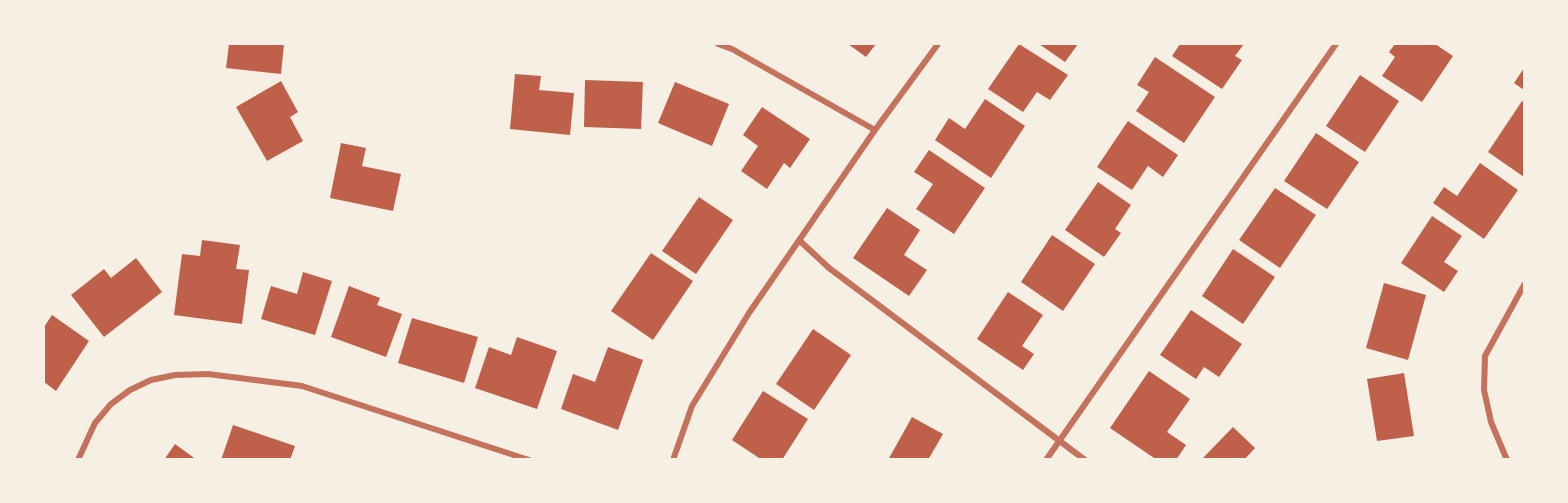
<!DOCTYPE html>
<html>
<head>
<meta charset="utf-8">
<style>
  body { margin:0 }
  #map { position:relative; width:1568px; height:503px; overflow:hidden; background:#f6efe4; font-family:"Noto Sans",sans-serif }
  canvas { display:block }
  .frame { position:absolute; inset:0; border:45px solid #f6efe4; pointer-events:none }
</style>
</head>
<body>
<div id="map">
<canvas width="1568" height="503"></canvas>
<div class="frame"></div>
</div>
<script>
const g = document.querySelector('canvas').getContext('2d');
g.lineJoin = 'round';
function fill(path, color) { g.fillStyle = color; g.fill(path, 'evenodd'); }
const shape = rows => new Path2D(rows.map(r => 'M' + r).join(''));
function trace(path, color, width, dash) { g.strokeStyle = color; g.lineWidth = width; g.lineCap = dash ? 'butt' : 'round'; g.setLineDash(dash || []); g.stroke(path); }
const building = shape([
  [229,44,284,44,281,74,226,68],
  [848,44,876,44,866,57],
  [1019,44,1068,75,1050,100,1037,92,1023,112,988,89],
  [1039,44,1078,44,1065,62],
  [1180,44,1244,44,1235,56,1242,60,1222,89,1172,56],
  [1395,44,1435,44,1453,56,1422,102,1382,76,1395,57,1389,52],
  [1155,57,1215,97,1184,143,1136,111,1149,92,1137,85],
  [1524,68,1524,90,1514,83],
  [515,74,541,76,539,90,574,93,570,135,510,129],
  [1360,75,1399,101,1365,152,1326,126],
  [585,80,643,82,641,129,584,127],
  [281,81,298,112,290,117,303,141,267,161,236,107],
  [675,82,729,104,712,146,658,123],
  [985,99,1025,126,991,178,935,140,949,118,965,129],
  [1522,101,1524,102,1524,177,1488,152],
  [762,107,810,139,790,168,784,163,767,189,741,171,758,146,743,135],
  [1128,121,1178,155,1163,177,1148,166,1132,190,1097,167],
  [1316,133,1359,162,1327,209,1284,181],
  [341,143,366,148,362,166,401,174,393,211,330,198],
  [929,150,985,188,954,234,916,209,933,184,914,172],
  [1480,163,1518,190,1484,239,1433,203,1444,187,1457,196],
  [1098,182,1131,205,1115,229,1121,233,1104,257,1065,230],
  [1275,188,1316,215,1280,268,1239,240],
  [699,197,733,220,696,274,662,251],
  [887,208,920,230,904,255,927,270,909,296,853,258],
  [1432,216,1462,236,1444,262,1458,271,1444,292,1401,263],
  [1052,235,1095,264,1063,311,1021,282],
  [202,240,240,245,236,269,249,270,242,324,174,315,182,254,200,256],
  [1233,249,1275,277,1243,324,1202,296],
  [651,253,693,281,653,340,611,311],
  [136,258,162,292,104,337,71,295,104,269,111,278],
  [303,272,332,281,315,335,261,319,271,286,297,294],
  [1384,283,1426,295,1408,360,1366,348],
  [349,286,380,298,377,305,402,314,386,357,331,337],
  [1008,292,1043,315,1022,346,1034,354,1023,370,977,339],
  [1191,310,1242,344,1219,377,1204,367,1196,379,1160,355],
  [52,315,89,341,56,391,44,382,44,327],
  [412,318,478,337,464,383,398,363],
  [813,329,851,355,814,410,776,384],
  [517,337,557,351,537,409,475,388,489,347,511,355],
  [608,347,643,360,618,430,561,409,573,374,595,382],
  [1149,371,1190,399,1167,432,1186,445,1176,460,1157,460,1110,428],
  [1404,373,1414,436,1377,441,1367,379],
  [763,391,808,419,782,460,762,460,732,440],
  [912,417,943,434,928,460,888,460],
  [233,425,295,446,290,460,221,460],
  [1233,427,1255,448,1244,460,1201,460],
  [175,444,197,460,164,460]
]);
const minor = shape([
  [718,44,732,49,875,130],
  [799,240,829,268,1085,460],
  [78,460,95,423,111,404,130,390,151,380,175,375,208,374,302,386,529,460],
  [673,460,692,406,749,313,875,130,938,44],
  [1046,460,1336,44],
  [1507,460,1491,422,1484,390,1485,356,1524,285]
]);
fill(building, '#bf614a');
trace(minor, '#c5725c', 6);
</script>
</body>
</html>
